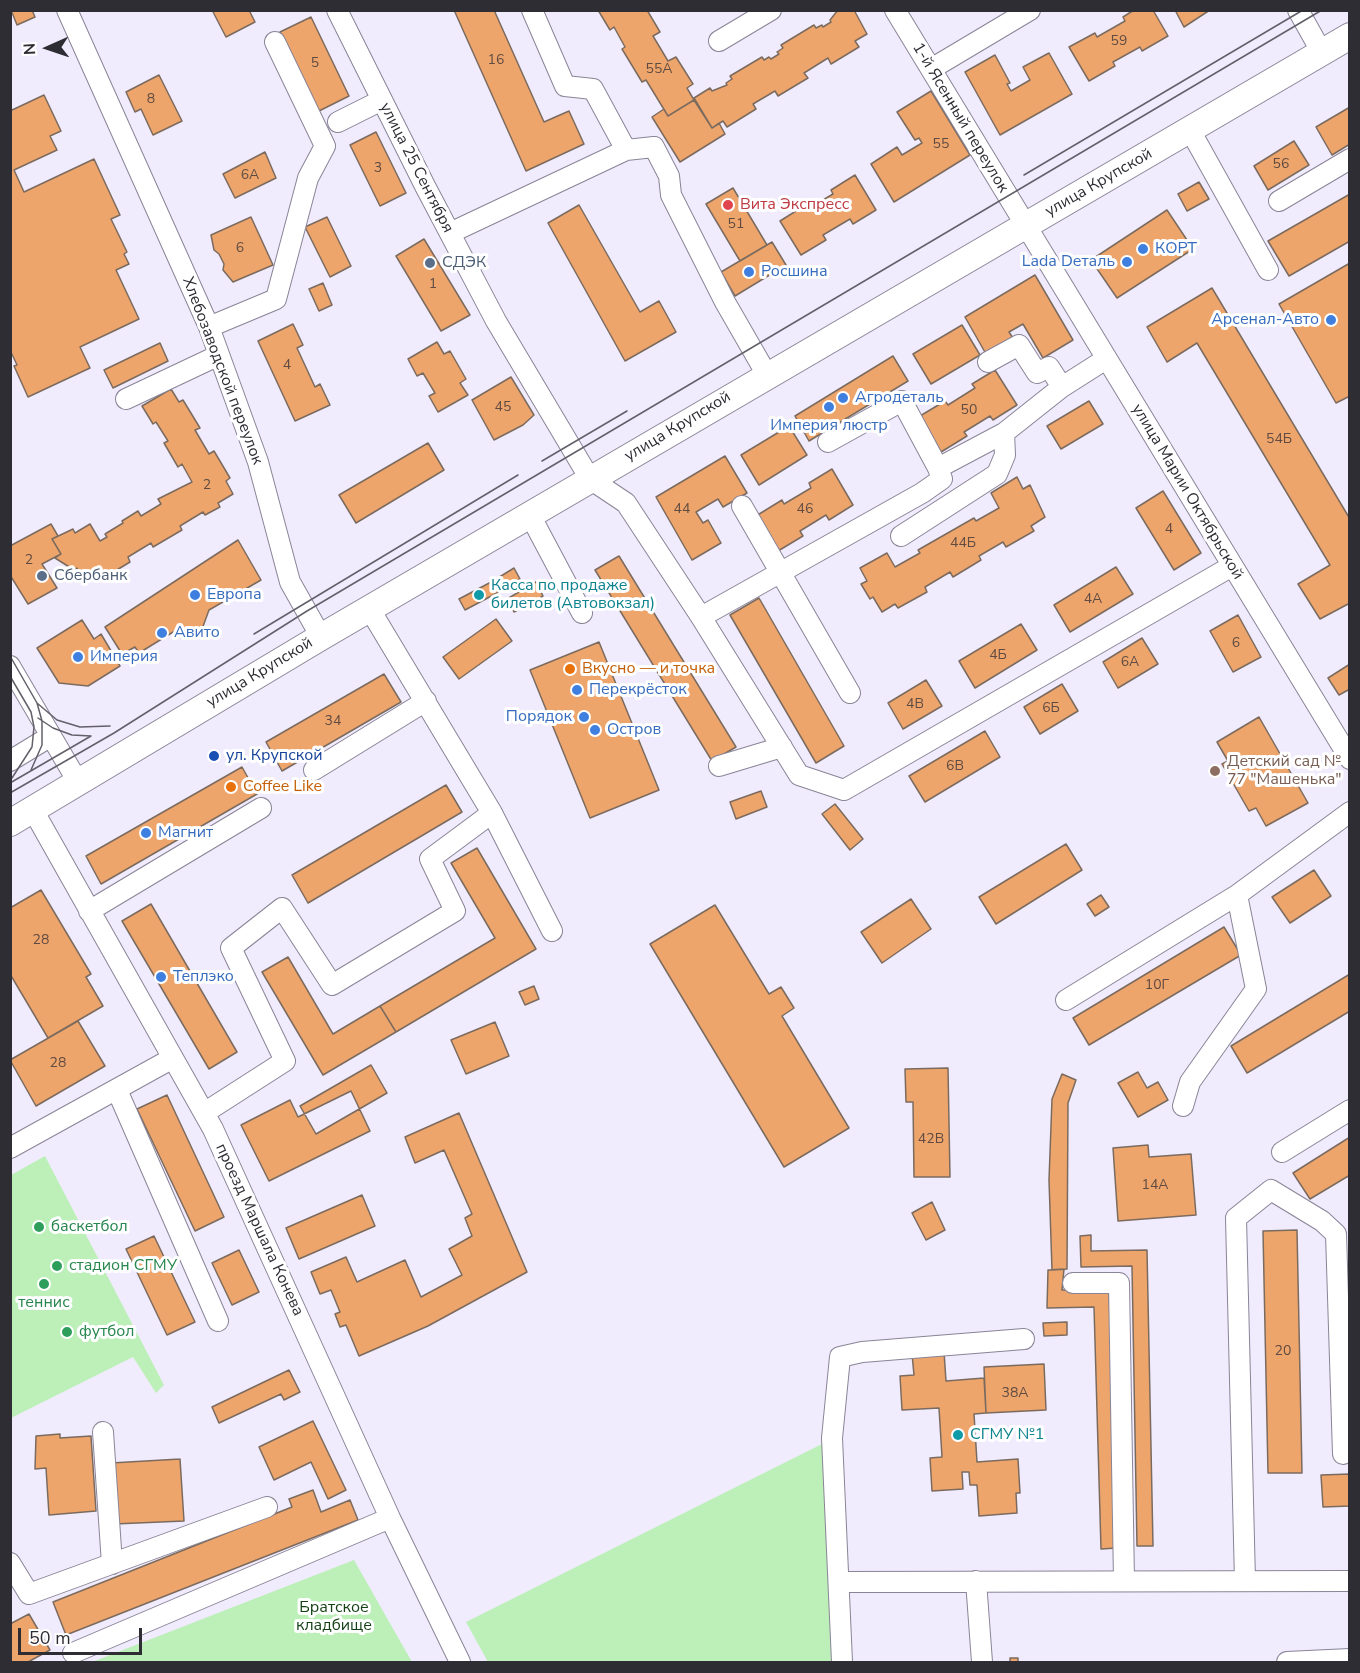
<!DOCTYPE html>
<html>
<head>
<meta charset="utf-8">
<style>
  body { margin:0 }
  #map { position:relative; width:1360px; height:1673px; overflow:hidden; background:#f1ebfe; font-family:"Nunito Sans",sans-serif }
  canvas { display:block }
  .frame { position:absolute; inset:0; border:12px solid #2f2d34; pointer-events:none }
  .north { position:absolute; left:18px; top:18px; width:60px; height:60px; -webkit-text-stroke:4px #fff; paint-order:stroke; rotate:267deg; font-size:16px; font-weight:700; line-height:24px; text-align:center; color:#2f2d34 }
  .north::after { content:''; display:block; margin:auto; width:21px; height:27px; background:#2f2d34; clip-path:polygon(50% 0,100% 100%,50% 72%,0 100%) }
  .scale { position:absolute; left:18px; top:1628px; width:124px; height:27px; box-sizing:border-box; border:3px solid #2f2d34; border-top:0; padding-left:8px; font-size:18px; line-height:21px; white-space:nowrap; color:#2f2d34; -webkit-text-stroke:4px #fff; paint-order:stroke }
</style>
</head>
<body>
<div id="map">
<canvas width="1360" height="1673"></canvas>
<div class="frame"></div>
<div class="north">N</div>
<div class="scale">50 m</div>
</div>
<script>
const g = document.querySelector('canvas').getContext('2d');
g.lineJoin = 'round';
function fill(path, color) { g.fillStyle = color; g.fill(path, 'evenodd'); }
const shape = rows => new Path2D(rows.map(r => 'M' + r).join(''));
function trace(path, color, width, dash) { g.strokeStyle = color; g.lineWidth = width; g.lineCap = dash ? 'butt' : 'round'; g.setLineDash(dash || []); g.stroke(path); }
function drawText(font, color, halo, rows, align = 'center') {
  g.font = font + ' "Nunito Sans",sans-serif'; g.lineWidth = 6; g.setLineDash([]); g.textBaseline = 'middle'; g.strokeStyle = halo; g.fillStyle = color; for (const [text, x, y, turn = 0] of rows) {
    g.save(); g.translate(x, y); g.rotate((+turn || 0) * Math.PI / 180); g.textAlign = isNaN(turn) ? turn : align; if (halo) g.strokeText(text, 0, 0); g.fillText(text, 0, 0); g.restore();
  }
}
const green = shape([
  [45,1156,164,1385,156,1393,133,1357,11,1418,11,1175],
  [822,1444,834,1662,488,1662,466,1622],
  [354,1560,412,1662,92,1662]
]);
const building = shape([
  [11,10,32,10,35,17,17,25,11,10],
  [212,10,249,10,255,22,226,37,212,10],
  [454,10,494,10,544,122,569,111,584,144,526,171,454,10],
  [598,10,647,10,660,32,653,36,668,61,676,57,693,84,687,88,694,100,668,116,646,80,642,82,622,49,625,47,614,27,610,30,598,10],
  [838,10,854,10,867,34,855,41,859,47,831,64,828,58,804,73,808,78,778,96,775,91,753,104,756,109,727,127,723,121,712,128,694,98,710,88,712,91,727,85,726,83,732,79,730,76,762,57,764,60,769,57,771,59,779,54,777,52,783,48,781,45,814,25,816,28,822,25,823,27,831,22,830,20,838,10],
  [1134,10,1153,10,1168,36,1142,51,1140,47,1113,62,1115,66,1089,81,1069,47,1095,33,1097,37,1125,21,1123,17,1134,10],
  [1175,10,1210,10,1184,27,1175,10],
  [311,17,349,96,319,111,280,32,311,17],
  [1049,53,1072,94,1000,135,965,72,995,55,1010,83,1007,84,1011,91,1030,80,1023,67,1049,53],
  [159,75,182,121,153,135,141,109,135,112,126,92,159,75],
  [931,91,970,155,894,202,871,164,897,147,902,155,922,143,919,138,915,140,897,112,931,91],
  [44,95,61,131,50,136,57,150,14,170,24,192,94,159,120,215,111,219,127,252,124,254,129,264,116,270,139,319,80,347,90,368,28,397,14,366,17,365,10,350,10,111,44,95],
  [694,100,712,128,719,123,725,134,680,162,652,117,664,109,668,116,694,100],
  [1350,107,1350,144,1332,155,1316,127,1350,107],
  [376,132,406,193,380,206,350,145,376,132],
  [1294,141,1309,165,1268,190,1254,166,1294,141],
  [265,152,276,178,235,198,223,174,265,152],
  [855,175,876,210,853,224,850,219,823,235,826,240,801,255,780,221,804,206,806,210,833,194,831,190,855,175],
  [1199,182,1209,199,1187,211,1178,194,1199,182],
  [733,188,767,245,740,261,706,204,733,188],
  [1350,194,1350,241,1289,276,1268,241,1350,194],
  [579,205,640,312,659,301,676,332,625,361,548,223,579,205],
  [1167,210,1193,249,1117,298,1091,260,1167,210],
  [251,217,273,265,233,282,223,270,224,264,219,254,214,250,211,235,251,217],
  [327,217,351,266,330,277,305,227,327,217],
  [424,239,470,315,441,331,396,256,424,239],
  [772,242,786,265,735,296,721,272,772,242],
  [1350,263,1350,396,1336,403,1279,304,1350,263],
  [1035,275,1073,340,1043,358,1023,324,1009,332,1013,338,986,354,965,317,1035,275],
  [323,283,332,305,319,311,309,289,323,283],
  [1212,288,1350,519,1350,603,1320,619,1298,584,1330,565,1197,343,1167,362,1147,327,1212,288],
  [293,324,303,345,297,348,315,387,320,384,330,405,295,421,258,341,293,324],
  [962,325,980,355,931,384,913,354,962,325],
  [437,342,444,354,450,351,466,379,460,383,468,395,438,412,429,396,435,393,423,373,417,376,408,359,437,342],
  [160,343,168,361,113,388,104,370,160,343],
  [893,356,908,381,809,441,795,416,893,356],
  [995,370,1017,405,993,420,990,416,964,432,967,436,941,452,920,416,945,401,948,405,975,388,972,384,995,370],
  [511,377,534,415,523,425,494,440,472,400,511,377],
  [171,389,179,402,183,400,200,428,195,430,209,454,214,451,230,478,226,481,233,494,218,503,220,507,205,515,203,512,180,526,182,530,153,547,151,543,128,557,130,562,102,579,99,575,85,583,77,568,74,570,55,558,61,554,52,539,73,529,75,533,90,524,100,541,107,537,105,534,123,523,122,521,138,511,141,516,161,504,158,499,192,482,182,464,178,467,164,443,168,441,156,422,153,424,142,406,171,389],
  [1089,401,1103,424,1061,449,1047,426,1089,401],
  [789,426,807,455,759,485,741,455,789,426],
  [428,443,444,470,356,523,339,495,428,443],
  [725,456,747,493,723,507,718,499,696,512,703,523,708,520,721,543,692,560,656,497,725,456],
  [832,469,853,505,829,520,826,515,800,531,803,536,778,551,756,516,782,500,784,504,811,488,809,483,832,469],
  [1017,477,1023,489,1030,485,1045,517,1031,526,1034,531,1006,547,1003,542,979,556,981,560,953,577,950,572,925,587,927,592,898,608,895,604,882,612,873,597,870,599,861,584,867,581,860,568,887,553,895,567,920,553,918,550,974,518,976,521,999,508,991,493,1017,477],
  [1163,491,1201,553,1174,570,1136,508,1163,491],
  [51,524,58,536,52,539,61,554,42,564,57,588,28,604,10,575,10,546,51,524],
  [238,540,261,580,209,610,201,632,178,629,139,653,135,647,122,654,105,627,238,540],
  [619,556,736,747,712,761,595,570,619,556],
  [1116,567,1133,594,1070,632,1054,605,1116,567],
  [514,568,520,579,499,592,493,581,514,568],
  [493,581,499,592,465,610,459,599,493,581],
  [536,582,543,596,514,612,507,599,536,582],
  [759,598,844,746,816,763,730,615,759,598],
  [1238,615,1261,657,1233,672,1210,631,1238,615],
  [496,619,512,641,459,679,443,657,496,619],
  [82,620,94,639,101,634,120,666,88,686,59,683,37,648,82,620],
  [1021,624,1037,650,975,688,959,661,1021,624],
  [1142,638,1158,664,1118,688,1103,662,1142,638],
  [599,642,659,790,590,818,530,670,599,642],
  [1350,664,1350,689,1339,695,1328,678,1350,664],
  [384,674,401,702,282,771,266,742,384,674],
  [926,680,942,706,903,729,888,703,926,680],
  [1062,684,1078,711,1040,734,1024,707,1062,684],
  [1259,717,1308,803,1266,826,1256,808,1249,811,1222,764,1228,761,1217,742,1259,717],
  [985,731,1000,757,925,802,909,776,985,731],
  [242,767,257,794,101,884,86,856,242,767],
  [446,785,462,812,308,903,292,875,446,785],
  [761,791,767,807,736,819,730,802,761,791],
  [835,804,863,839,850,850,822,814,835,804],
  [1066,844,1082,870,996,924,979,897,1066,844],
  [477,848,536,949,396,1032,380,1006,495,938,451,863,477,848],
  [1314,870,1331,896,1290,923,1272,897,1314,870],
  [41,890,91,974,86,977,103,1006,48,1038,10,974,10,908,41,890],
  [1101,895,1109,907,1095,916,1087,904,1101,895],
  [911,899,931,929,882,963,861,932,911,899],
  [151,904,237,1052,209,1069,122,921,151,904],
  [715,905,769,994,781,987,794,1008,782,1016,849,1128,784,1167,650,944,715,905],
  [1224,927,1241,955,1089,1045,1073,1018,1224,927],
  [288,957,333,1034,380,1006,396,1032,323,1075,262,972,288,957],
  [1350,974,1350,1011,1247,1073,1231,1046,1350,974],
  [534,986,539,999,525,1005,519,992,534,986],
  [78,1021,105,1066,36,1106,10,1060,78,1021],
  [495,1022,509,1056,466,1074,451,1040,495,1022],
  [371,1065,387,1093,316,1134,300,1106,371,1065],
  [948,1068,950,1177,914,1177,913,1102,906,1102,905,1069,948,1068],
  [1138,1072,1147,1088,1158,1082,1168,1100,1138,1117,1118,1083,1138,1072],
  [1062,1074,1076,1080,1068,1103,1067,1269,1052,1270,1049,1180,1052,1099,1062,1074],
  [351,1091,370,1131,269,1181,241,1125,290,1100,298,1117,351,1091],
  [167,1095,224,1217,195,1231,137,1109,167,1095],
  [459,1113,527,1272,428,1326,359,1356,346,1325,340,1327,335,1314,340,1312,331,1290,320,1294,311,1272,346,1257,357,1282,405,1260,421,1297,462,1275,449,1249,472,1236,465,1218,472,1214,444,1150,415,1163,405,1137,459,1113],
  [1350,1137,1350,1175,1310,1199,1293,1173,1350,1137],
  [1148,1145,1149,1157,1191,1154,1196,1215,1118,1221,1113,1148,1148,1145],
  [362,1195,375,1226,299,1259,286,1228,362,1195],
  [932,1202,945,1230,926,1240,912,1213,932,1202],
  [1297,1230,1302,1473,1268,1473,1263,1231,1297,1230],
  [1091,1235,1091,1251,1147,1250,1153,1546,1137,1546,1132,1266,1081,1267,1080,1236,1091,1235],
  [154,1236,195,1322,167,1335,126,1249,154,1236],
  [239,1250,259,1292,232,1305,212,1263,239,1250],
  [1064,1269,1062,1290,1109,1289,1117,1548,1101,1549,1094,1307,1047,1308,1048,1270,1064,1269],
  [1067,1322,1067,1335,1044,1336,1043,1323,1067,1322],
  [944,1352,946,1381,984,1378,986,1413,974,1414,977,1462,1018,1459,1020,1493,1016,1493,1017,1513,979,1516,977,1485,970,1485,969,1472,962,1472,963,1489,932,1491,930,1458,942,1457,939,1408,902,1410,900,1376,914,1375,912,1354,944,1352],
  [1044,1364,1046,1410,986,1413,984,1367,1044,1364],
  [289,1370,300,1392,284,1400,281,1394,219,1423,212,1407,289,1370],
  [313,1421,346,1490,328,1499,311,1462,274,1480,259,1447,313,1421],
  [60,1434,60,1438,91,1436,96,1511,49,1515,46,1468,35,1469,36,1436,60,1434],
  [180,1459,184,1521,114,1524,111,1463,180,1459],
  [1350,1474,1350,1506,1323,1507,1321,1475,1350,1474],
  [313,1490,321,1512,350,1500,358,1520,66,1635,53,1602,292,1507,289,1499,313,1490],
  [29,1614,50,1650,28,1662,10,1662,10,1624,29,1614],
  [1010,1658,1018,1658,1018,1662,1010,1662,1010,1658]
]);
const minor = shape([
  [67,10,209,327,258,462,290,582,321,637],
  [337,10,425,186,496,321,590,479,626,503,701,617,799,775,844,790,1232,566],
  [895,10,1350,759],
  [1298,10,1321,51],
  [719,41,771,10],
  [931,69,1030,10],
  [338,122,382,100],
  [1190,130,1268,270],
  [626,150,654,147,669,176,671,195,725,302,767,375],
  [1279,201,1350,159],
  [450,233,626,150,593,89,565,86,532,10],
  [209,327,276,299,308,178,325,146,275,42],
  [988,362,1019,345,1037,373,1049,367,1062,387,1106,359],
  [126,399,217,356],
  [828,442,902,401,938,468,1004,433,1062,387],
  [742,506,850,693],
  [530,515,582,613],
  [901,536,997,474,1005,455,1004,433],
  [701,617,922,493,942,479,938,468],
  [10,666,78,782],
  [10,761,51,736],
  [719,766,782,747],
  [314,770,426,701],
  [33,810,213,1129,390,1518,460,1662],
  [492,813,552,931],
  [89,911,261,808],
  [1066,1000,1237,895],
  [117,1090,218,1321],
  [1183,1106,1190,1082,1256,989,1237,895,1350,812],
  [204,1113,285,1061,231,948,282,908,332,985,455,911,430,859,492,813,369,608],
  [10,1148,173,1058],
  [1282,1152,1350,1110],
  [1073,1283,1119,1283,1124,1581],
  [103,1432,112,1564],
  [10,1563,29,1594,267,1507],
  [976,1581,982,1662],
  [1245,1581,1236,1218,1271,1190,1322,1221,1336,1234,1343,1454],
  [839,1582,1350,1581],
  [73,1653,390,1518],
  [842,1662,832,1438,840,1357,862,1352,1024,1339],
  [1287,1662,1350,1659]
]);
const major = shape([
  [10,823,321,637,1350,36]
]);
const tram = shape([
  [1024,175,1303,10],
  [542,461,627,411],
  [254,634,518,475],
  [10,656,37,703,42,721,42,745,31,770],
  [10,676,31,712,34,727,32,747,12,778],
  [37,703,57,720,80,727,110,726],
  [38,718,53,728,72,735,91,736],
  [10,783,91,736],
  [10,793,114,733,307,611,1322,10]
]);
const markers = [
  [728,205,6,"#e0444e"],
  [1143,249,6,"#3f7fe0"],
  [1127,262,6,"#3f7fe0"],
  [430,263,6,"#5c6f8a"],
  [749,272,6,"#3f7fe0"],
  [1331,320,6,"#3f7fe0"],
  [843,398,6,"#3f7fe0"],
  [829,407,6,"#3f7fe0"],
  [42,576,6,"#5c6f8a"],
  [195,595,6,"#3f7fe0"],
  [479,595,6,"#0f9aa8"],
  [162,633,6,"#3f7fe0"],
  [78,657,6,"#3f7fe0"],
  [570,669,6,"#e8710a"],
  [577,690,6,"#3f7fe0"],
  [584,717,6,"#3f7fe0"],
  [595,730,6,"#3f7fe0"],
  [214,756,6,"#1a4fb4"],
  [1215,771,6,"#8d6e63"],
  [231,787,6,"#e8710a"],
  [146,833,6,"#3f7fe0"],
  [161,977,6,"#3f7fe0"],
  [39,1227,6,"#2e9e5b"],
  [57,1266,6,"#2e9e5b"],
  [44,1284,6,"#2e9e5b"],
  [67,1332,6,"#2e9e5b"],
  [958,1435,6,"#0f9aa8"]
];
const numberNames = [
  ["59",1119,42],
  ["16",496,61],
  ["5",315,64],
  ["55А",659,70],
  ["8",151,100],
  ["55",941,145],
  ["56",1281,165],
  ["3",378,169],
  ["6А",250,176],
  ["51",736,225],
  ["6",240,249],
  ["1",433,285],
  ["4",287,366],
  ["45",503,408],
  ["50",969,411],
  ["54Б",1279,440],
  ["2",207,486],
  ["44",682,510],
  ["46",805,510],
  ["4",1169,530],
  ["44Б",963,544],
  ["2",29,561],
  ["4А",1093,600],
  ["6",1236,644],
  ["4Б",998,656],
  ["6А",1130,663],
  ["4В",915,705],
  ["6Б",1051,709],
  ["34",333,722],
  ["6В",955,767],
  ["28",41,941],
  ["10Г",1157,986],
  ["28",58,1064],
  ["42В",931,1140],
  ["14А",1155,1186],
  ["20",1283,1352],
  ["38А",1015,1394]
];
const streetNames = [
  ["1-й Ясенный переулок",960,118,59],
  ["улица 25 Сентября",416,168,63],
  ["улица Крупской",1099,183,-30],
  ["Хлебозаводской переулок",222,371,69],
  ["улица Крупской",678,427,-31],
  ["улица Марии Октябрьской",1187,492,59],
  ["улица Крупской",260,673,-31],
  ["проезд Маршала Конева",259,1230,65]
];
const healthNames = [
  ["Вита Экспресс",740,205]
];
const shopNames = [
  ["КОРТ",1155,249],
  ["Lada Dеталь",1115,262,"right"],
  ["Росшина",761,272],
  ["Арсенал-Авто",1319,320,"right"],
  ["Агродеталь",855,398],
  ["Империя люстр",829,426,"center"],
  ["Европа",207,595],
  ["Авито",174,633],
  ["Империя",90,657],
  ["Перекрёсток",589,690],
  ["Порядок",572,717,"right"],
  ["Остров",607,730],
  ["Магнит",158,833],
  ["Теплэко",173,977]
];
const serviceNames = [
  ["СДЭК",442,263],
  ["Сбербанк",54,576]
];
const cultureNames = [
  ["Касса по продаже",491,586],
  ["билетов (Автовокзал)",491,604],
  ["СГМУ №1",970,1435]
];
const foodNames = [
  ["Вкусно — и точка",582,669],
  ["Coffee Like",243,787]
];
const transitNames = [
  ["ул. Крупской",226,756]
];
const educationNames = [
  ["Детский сад №",1227,762],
  ["77 \"Машенька\"",1227,780]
];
const leisureNames = [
  ["баскетбол",51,1227],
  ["стадион СГМУ",69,1266],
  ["теннис",44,1303,"center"],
  ["футбол",79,1332]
];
const parkNames = [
  ["Братское",334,1608],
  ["кладбище",334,1626]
];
fill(green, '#bdf0b9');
fill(building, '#eea56b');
trace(building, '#7b6b5f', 1.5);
trace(minor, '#898496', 22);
trace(major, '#898496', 28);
trace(minor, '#fff', 20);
trace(major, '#fff', 26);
trace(tram, '#63606a', 1.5);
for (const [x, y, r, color] of markers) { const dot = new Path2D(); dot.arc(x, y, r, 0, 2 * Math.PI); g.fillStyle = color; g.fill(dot); trace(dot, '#fff', 2); }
drawText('14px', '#5f4b42', null, numberNames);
drawText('16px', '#2f2d34', '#fff', streetNames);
drawText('16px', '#be3a42', '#fff', healthNames, 'left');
drawText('16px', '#366cbe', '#fff', shopNames, 'left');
drawText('16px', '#4e5e75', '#fff', serviceNames, 'left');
drawText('16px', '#0d838f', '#fff', cultureNames, 'left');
drawText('16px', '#c56008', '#fff', foodNames, 'left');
drawText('16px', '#164399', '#fff', transitNames, 'left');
drawText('16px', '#785e54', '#fff', educationNames, 'left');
drawText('16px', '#27864d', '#fff', leisureNames, 'left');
drawText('16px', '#133f13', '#fff', parkNames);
</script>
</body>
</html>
